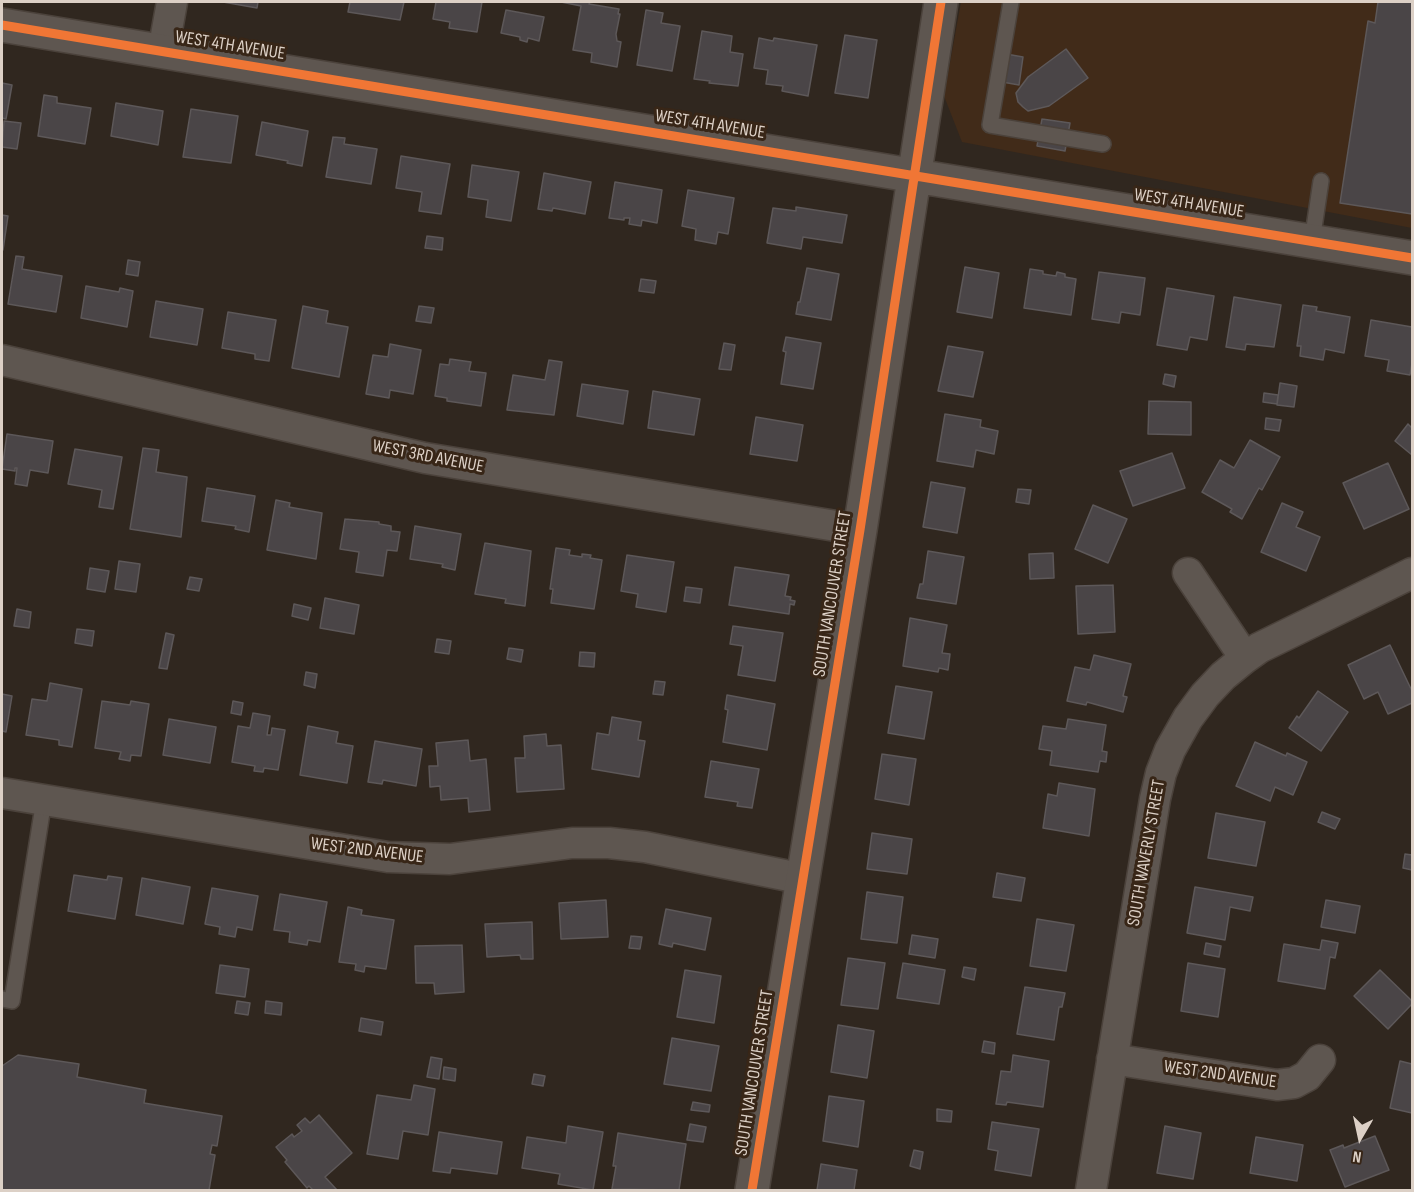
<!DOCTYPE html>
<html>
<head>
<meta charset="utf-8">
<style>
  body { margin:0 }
  #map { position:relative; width:1414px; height:1192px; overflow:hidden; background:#30271f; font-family:"Sofia Sans Condensed",sans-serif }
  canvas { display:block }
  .frame { position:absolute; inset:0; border:3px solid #dcd0c6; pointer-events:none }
  .north { position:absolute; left:1330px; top:1108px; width:60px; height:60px; -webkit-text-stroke:4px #382617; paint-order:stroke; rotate:189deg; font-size:16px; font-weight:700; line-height:24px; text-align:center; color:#dcd0c6 }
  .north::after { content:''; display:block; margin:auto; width:21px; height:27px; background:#dcd0c6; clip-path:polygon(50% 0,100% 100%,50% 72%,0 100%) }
</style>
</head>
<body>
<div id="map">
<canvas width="1414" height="1192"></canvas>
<div class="frame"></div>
<div class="north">N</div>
</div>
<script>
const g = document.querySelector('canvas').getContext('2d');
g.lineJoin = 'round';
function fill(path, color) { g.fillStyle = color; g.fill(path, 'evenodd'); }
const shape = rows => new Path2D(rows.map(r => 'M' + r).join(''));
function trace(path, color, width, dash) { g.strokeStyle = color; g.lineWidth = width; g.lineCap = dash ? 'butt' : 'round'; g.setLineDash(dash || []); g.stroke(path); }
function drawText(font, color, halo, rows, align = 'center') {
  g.font = font + ' "Sofia Sans Condensed",sans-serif'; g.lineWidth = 6; g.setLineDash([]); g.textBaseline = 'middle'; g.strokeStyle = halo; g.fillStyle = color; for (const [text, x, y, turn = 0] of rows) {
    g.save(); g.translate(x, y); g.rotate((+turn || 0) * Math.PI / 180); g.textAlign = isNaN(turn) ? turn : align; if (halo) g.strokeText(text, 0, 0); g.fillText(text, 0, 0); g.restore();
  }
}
const built = shape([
  [961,2,1412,2,1412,228,962,142,944,96]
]);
const building = shape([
  [223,2,258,2,257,8,223,2],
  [350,2,404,2,400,20,348,12,350,2],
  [436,2,482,2,477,32,449,28,450,22,433,19,436,2],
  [561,2,590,2,589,4,619,9,618,14,620,14,616,34,617,41,621,42,617,67,591,62,592,53,573,50,581,6,561,2],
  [1378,2,1412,2,1412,214,1340,203,1368,21,1375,23,1378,2],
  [506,10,544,17,539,41,528,38,527,42,520,40,520,37,501,33,506,10],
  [646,10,663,13,661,23,680,26,672,71,637,65,646,10],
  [702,31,732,36,730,52,743,54,738,86,709,83,710,81,694,79,702,31],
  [845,35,877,40,868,98,835,93,845,35],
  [759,38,773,41,774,38,817,45,808,96,782,91,783,86,766,84,768,70,754,68,759,38],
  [1066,49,1088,78,1049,106,1028,111,1023,107,1018,102,1016,93,1028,77,1066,49],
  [995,52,1023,57,1019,85,991,80,995,52],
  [2,83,12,85,6,119,2,118,2,83],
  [44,95,57,97,57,103,91,108,85,144,38,136,44,95],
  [116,103,163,111,158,145,111,136,116,103],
  [191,109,238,116,231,163,183,157,191,109],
  [1042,119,1070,123,1065,151,1037,146,1042,119],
  [4,121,21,123,17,149,2,147,4,121],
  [262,122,308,131,302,166,287,163,288,161,256,155,262,122],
  [333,137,345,138,344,144,377,149,371,184,326,177,333,137],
  [401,156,450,164,441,214,419,211,422,192,396,188,401,156],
  [472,165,519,172,511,221,486,217,488,200,468,197,472,165],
  [544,173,591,182,585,214,553,208,552,211,538,209,544,173],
  [615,182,662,190,657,223,642,220,641,226,629,224,630,218,624,218,624,220,609,218,615,182],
  [688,190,734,198,728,234,718,232,716,244,695,240,696,229,682,226,688,190],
  [796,207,847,215,842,243,803,237,801,249,767,243,773,208,796,211,796,207],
  [2,215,8,216,3,250,2,250,2,215],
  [427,236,443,238,442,250,425,248,427,236],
  [16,256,24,257,22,269,62,276,56,312,8,304,16,256],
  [128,260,140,262,138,276,126,274,128,260],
  [965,267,999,273,992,318,957,312,965,267],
  [807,268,839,274,831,320,796,314,798,302,800,302,807,268],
  [1030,269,1043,271,1043,274,1056,276,1057,272,1065,274,1065,277,1076,279,1071,315,1024,308,1030,269],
  [1099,272,1145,278,1140,315,1121,312,1119,323,1092,319,1099,272],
  [641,279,656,281,654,293,639,291,641,279],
  [86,286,119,292,120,288,133,291,127,327,81,318,86,286],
  [1167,288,1214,296,1207,340,1190,337,1187,350,1157,345,1167,288],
  [1234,297,1281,305,1274,347,1246,344,1245,350,1226,347,1234,297],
  [156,301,203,309,197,345,150,337,156,301],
  [1303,305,1317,307,1316,311,1350,317,1344,353,1325,349,1323,360,1300,356,1301,346,1297,346,1303,305],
  [303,306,328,311,326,323,348,327,339,377,292,368,303,306],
  [419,306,434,308,431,323,416,321,419,306],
  [228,312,276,320,269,361,255,359,255,354,222,348,228,312],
  [1371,320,1412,327,1412,363,1410,375,1387,371,1389,360,1365,356,1371,320],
  [786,337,821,343,813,389,781,384,786,352,783,351,786,337],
  [724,343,735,345,731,370,719,369,724,343],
  [390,344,421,350,413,394,390,390,389,398,366,394,373,355,388,357,390,344],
  [948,346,983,352,973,397,938,391,948,346],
  [450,359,471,362,469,371,486,373,481,406,447,401,447,398,435,396,440,364,449,365,450,359],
  [549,360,562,362,554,415,507,410,513,375,545,380,549,360],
  [1165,374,1176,376,1174,387,1163,384,1165,374],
  [1280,383,1297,386,1294,407,1277,405,1280,383],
  [582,384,628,391,623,424,577,416,582,384],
  [653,391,700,399,694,435,648,428,653,391],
  [1264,393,1278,395,1277,404,1263,402,1264,393],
  [1149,401,1191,402,1191,435,1148,434,1149,401],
  [945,414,981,420,980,427,998,431,994,454,976,450,973,467,937,461,945,414],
  [756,417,803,425,797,461,750,454,756,417],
  [1266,418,1281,420,1279,431,1265,429,1266,418],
  [1408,424,1412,428,1412,455,1395,441,1408,424],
  [7,434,53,441,48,473,30,470,27,486,15,484,17,468,15,468,15,471,2,469,7,434],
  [1250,440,1280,457,1262,490,1259,488,1242,519,1230,512,1232,509,1202,492,1220,460,1234,468,1250,440],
  [143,448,159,450,156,472,187,477,181,537,130,529,143,448],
  [75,449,122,457,113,509,99,507,102,490,68,484,75,449],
  [1172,453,1185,488,1133,506,1120,471,1172,453],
  [1388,463,1409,509,1364,529,1343,483,1388,463],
  [931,482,965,488,957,533,923,527,931,482],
  [207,488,255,496,249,532,235,529,236,526,202,521,207,488],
  [1018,489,1031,490,1029,504,1016,502,1018,489],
  [276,500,290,503,289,507,322,513,316,559,267,550,276,500],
  [1282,503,1303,512,1296,527,1320,537,1306,571,1261,552,1282,503],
  [1093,505,1127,519,1108,563,1075,549,1093,505],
  [345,519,379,522,379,524,391,526,391,531,400,532,397,551,387,550,383,576,356,572,359,552,340,549,345,519],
  [415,526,461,534,455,570,442,567,443,564,410,559,415,526],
  [485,543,531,551,525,606,505,603,506,599,475,594,485,543],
  [556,548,570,550,569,555,582,557,582,554,591,555,590,558,602,560,594,609,551,603,553,589,550,589,556,548],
  [928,551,964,557,956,604,917,598,920,584,923,584,928,551],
  [1053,553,1054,578,1030,579,1029,554,1053,553],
  [627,555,674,562,666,612,636,607,638,594,621,591,627,555],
  [119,561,140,564,136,592,115,589,119,561],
  [735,567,789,575,785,596,791,597,790,600,795,601,794,605,790,604,789,614,729,605,735,567],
  [90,568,109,571,105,592,87,589,90,568],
  [190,577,202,579,199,591,187,589,190,577],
  [1113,585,1115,632,1078,634,1076,586,1113,585],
  [686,587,702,589,700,603,684,601,686,587],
  [325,598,359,605,354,634,320,628,325,598],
  [294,604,311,608,308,620,292,616,294,604],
  [17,609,31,612,29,628,14,626,17,609],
  [910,618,947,625,942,653,950,654,948,670,939,668,938,672,903,666,910,618],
  [733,626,783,633,775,681,738,675,743,646,730,644,733,626],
  [77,629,94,631,92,646,75,643,77,629],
  [166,633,174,635,167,669,159,668,166,633],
  [437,639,451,641,449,654,435,652,437,639],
  [1390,645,1412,691,1412,703,1388,714,1378,692,1364,699,1348,665,1390,645],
  [509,648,523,650,521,662,507,659,509,648],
  [580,652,595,653,594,667,579,666,580,652],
  [1094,655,1131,664,1123,696,1127,697,1123,712,1087,702,1086,705,1067,701,1075,667,1090,670,1094,655],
  [306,672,317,674,315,688,304,685,306,672],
  [655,681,665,682,663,695,653,694,655,681],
  [50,683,82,689,72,747,59,745,59,740,26,735,32,699,47,701,50,683],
  [896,686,932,692,924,739,888,733,896,686],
  [1318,691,1348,712,1321,751,1289,728,1297,716,1299,718,1318,691],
  [2,694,12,696,6,732,2,731,2,694],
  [727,695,775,704,767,750,723,742,728,710,725,709,727,695],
  [102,701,130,705,131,701,149,704,141,756,131,755,130,761,119,759,121,752,95,748,102,701],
  [233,701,243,703,241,715,231,713,233,701],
  [253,713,270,716,267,735,271,735,272,728,285,730,278,770,264,768,263,772,254,771,255,766,232,762,238,726,250,728,253,713],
  [612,717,641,722,638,740,645,741,639,777,592,769,597,733,609,735,612,717],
  [169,719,216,727,210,763,163,755,169,719],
  [1068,719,1106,725,1102,751,1107,752,1106,762,1100,761,1098,772,1050,765,1052,751,1039,749,1043,726,1066,729,1068,719],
  [308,726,338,732,336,743,353,746,347,783,300,775,308,726],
  [546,734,547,746,561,745,564,789,517,792,515,758,525,758,524,736,546,734],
  [468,740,470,761,486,759,490,810,469,812,468,798,441,800,440,786,430,787,429,766,438,766,436,743,468,740],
  [375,741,422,749,416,786,383,780,382,784,368,782,375,741],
  [1255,742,1286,756,1287,753,1307,762,1293,795,1275,787,1270,801,1236,786,1255,742],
  [882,754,916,759,909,805,875,799,882,754],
  [711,761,759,769,752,808,737,806,738,802,705,797,711,761],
  [1059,783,1095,789,1089,836,1043,828,1048,794,1057,796,1059,783],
  [1322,812,1340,819,1335,829,1318,822,1322,812],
  [1216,813,1265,822,1256,866,1208,858,1216,813],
  [872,833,912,839,907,874,867,869,872,833],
  [1405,854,1412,855,1412,870,1403,868,1405,854],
  [997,873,1025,878,1021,901,993,897,997,873],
  [74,875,107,880,108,876,122,878,115,919,68,911,74,875],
  [142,878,190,887,183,924,136,915,142,878],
  [1195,887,1253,897,1250,911,1230,907,1225,940,1187,933,1195,887],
  [212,888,258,896,252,930,237,927,235,937,219,934,220,927,205,924,212,888],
  [867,892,903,897,897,943,861,939,867,892],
  [280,894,327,902,320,942,308,940,307,945,289,942,290,932,274,930,280,894],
  [606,900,608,937,561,939,559,903,606,900],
  [1326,900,1360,906,1355,933,1321,927,1326,900],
  [348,907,362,910,361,915,394,920,386,969,365,966,364,972,355,970,356,964,339,962,348,907],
  [666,909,711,918,705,950,673,943,672,947,659,944,666,909],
  [1037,919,1074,925,1066,971,1030,966,1037,919],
  [532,922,533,959,521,959,520,955,487,957,485,924,532,922],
  [912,935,938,939,935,958,909,954,912,935],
  [631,936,642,937,640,949,629,948,631,936],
  [1322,940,1338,943,1335,958,1330,957,1325,989,1278,981,1284,944,1320,950,1322,940],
  [1206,943,1221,946,1219,957,1204,954,1206,943],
  [462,945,464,992,435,994,434,983,416,983,415,946,462,945],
  [848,958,885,963,878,1009,841,1005,848,958],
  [903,963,945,970,939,1004,897,998,903,963],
  [1188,963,1225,969,1218,1017,1181,1011,1188,963],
  [220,965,249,969,245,997,216,993,220,965],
  [964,967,976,969,974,980,962,977,964,967],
  [685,970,721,976,714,1023,677,1017,685,970],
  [1380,970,1412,1001,1412,1004,1388,1029,1354,996,1380,970],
  [1025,987,1065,993,1062,1007,1059,1007,1054,1040,1017,1034,1025,987],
  [237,1001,250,1003,248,1015,235,1013,237,1001],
  [266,1001,282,1003,281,1015,265,1013,266,1001],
  [361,1018,383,1022,381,1035,359,1031,361,1018],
  [838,1025,874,1031,867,1078,831,1072,838,1025],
  [672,1038,719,1046,711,1091,664,1084,672,1038],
  [984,1041,995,1043,994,1054,982,1052,984,1041],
  [18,1055,79,1064,77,1077,146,1090,144,1103,222,1116,217,1146,212,1145,210,1154,215,1155,209,1190,2,1190,2,1066,18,1055],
  [1013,1055,1049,1061,1043,1107,1007,1102,1006,1105,996,1104,1001,1071,1011,1072,1013,1055],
  [431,1057,442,1059,439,1079,427,1077,431,1057],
  [1400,1061,1412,1064,1412,1113,1390,1108,1400,1061],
  [444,1067,456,1069,455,1081,443,1079,444,1067],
  [534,1074,545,1076,543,1086,532,1084,534,1074],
  [414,1085,435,1089,428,1135,403,1131,398,1159,367,1154,377,1095,411,1100,414,1085],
  [829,1096,864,1101,858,1147,823,1141,829,1096],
  [693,1102,710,1105,709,1112,691,1110,693,1102],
  [937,1109,952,1111,951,1122,937,1121,937,1109],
  [319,1115,352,1153,325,1177,337,1190,313,1190,309,1186,307,1188,285,1162,287,1160,276,1147,292,1134,294,1137,302,1131,297,1125,305,1118,310,1123,319,1115],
  [992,1122,1039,1129,1031,1176,995,1170,998,1151,988,1149,992,1122],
  [690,1124,706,1127,703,1142,687,1140,690,1124],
  [568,1126,603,1132,593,1190,558,1184,560,1174,522,1168,527,1137,566,1143,568,1126],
  [1165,1126,1201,1133,1193,1179,1157,1173,1165,1126],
  [439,1132,502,1142,497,1174,451,1168,450,1173,433,1171,439,1132],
  [618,1133,686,1144,679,1190,612,1189,616,1166,613,1166,618,1133],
  [1375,1136,1389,1170,1345,1187,1330,1150,1343,1145,1344,1148,1375,1136],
  [1256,1137,1303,1145,1297,1181,1250,1173,1256,1137],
  [914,1150,923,1152,920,1169,910,1166,914,1150],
  [821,1164,857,1170,854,1190,817,1190,821,1164]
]);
const lane = shape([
  [1011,2,990,125,1103,144],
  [1312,241,1321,181],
  [2,999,12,1001,44,800]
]);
const street = shape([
  [163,52,172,2],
  [2,360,425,458,860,530],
  [1188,573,1245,658],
  [2,793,388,857,450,859,572,843,609,843,645,847,804,879],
  [1112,1059,1277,1085,1294,1083,1307,1076,1320,1060],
  [1091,1190,1155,799,1161,773,1170,750,1188,718,1205,695,1223,676,1245,658,1259,648,1412,573]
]);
const secondary = shape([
  [2,25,1412,258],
  [752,1190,860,530,941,2]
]);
const cycleway = shape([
  [2,25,1412,258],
  [752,1190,860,530,941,2]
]);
const streetNames = [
  ["WEST 4TH AVENUE",230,46,9],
  ["WEST 4TH AVENUE",710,125,9],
  ["WEST 4TH AVENUE",1189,204,9],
  ["WEST 3RD AVENUE",428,457,11],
  ["SOUTH VANCOUVER STREET",833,594,-81],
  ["WEST 2ND AVENUE",367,851,7],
  ["SOUTH WAVERLY STREET",1147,853,-80],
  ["SOUTH VANCOUVER STREET",755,1073,-81],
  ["WEST 2ND AVENUE",1220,1075,8]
];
fill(built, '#412b19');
fill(building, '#4a4547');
trace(building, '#5d5859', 1.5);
trace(lane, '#4b423b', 18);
trace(street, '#4b423b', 33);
trace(secondary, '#4b423b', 36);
trace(lane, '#5e5650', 15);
trace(street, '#5e5650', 30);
trace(secondary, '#5e5650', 33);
trace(cycleway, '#f07635', 9);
drawText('18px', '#dcd0c6', '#382617', streetNames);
</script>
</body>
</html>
